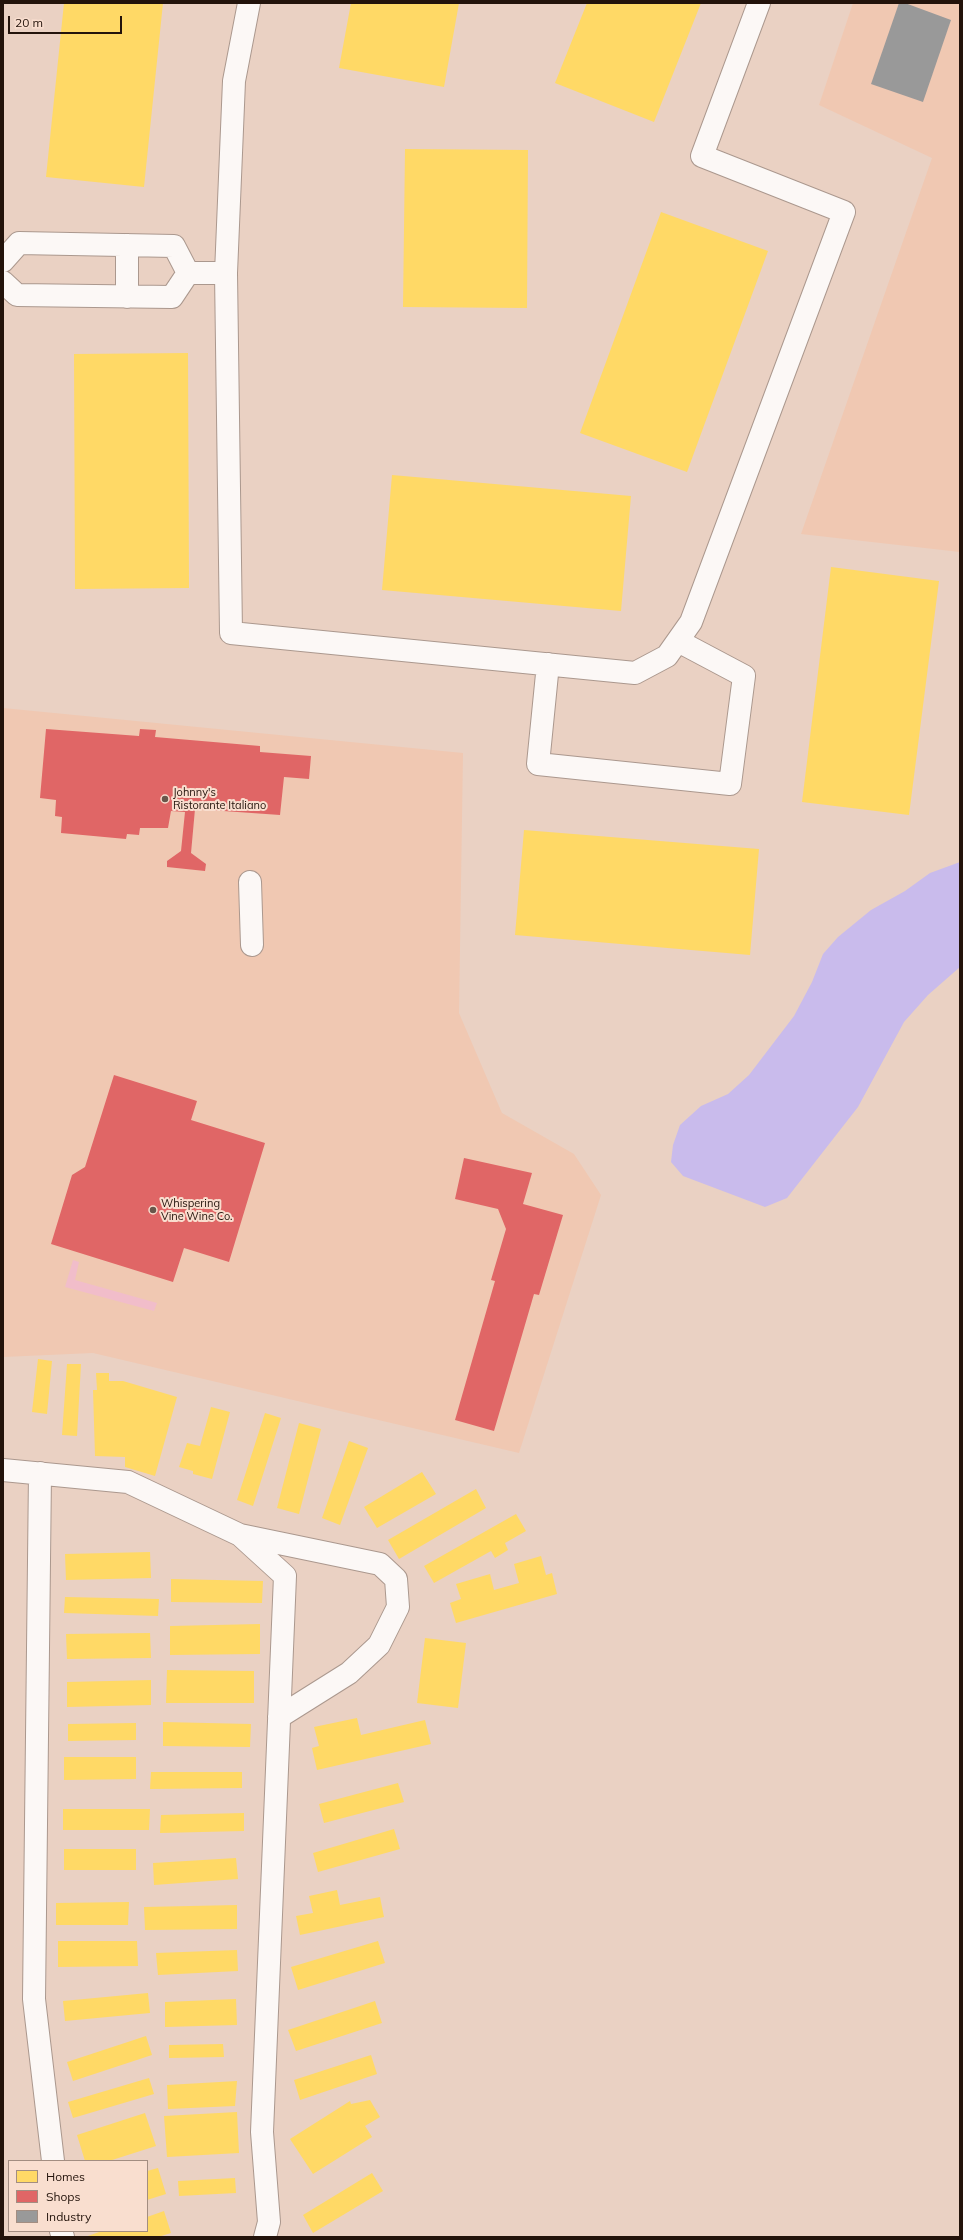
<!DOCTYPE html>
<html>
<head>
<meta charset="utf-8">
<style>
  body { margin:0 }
  #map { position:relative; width:963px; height:2240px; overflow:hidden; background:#ead1c3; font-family:Mulish,sans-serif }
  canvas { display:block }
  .frame { position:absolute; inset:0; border:4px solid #23130b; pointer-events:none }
  .legend { position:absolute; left:8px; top:2160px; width:140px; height:72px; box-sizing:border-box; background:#f9decf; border:1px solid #a38d81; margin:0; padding:5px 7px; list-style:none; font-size:12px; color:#23130b }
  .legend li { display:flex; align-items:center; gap:8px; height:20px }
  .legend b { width:20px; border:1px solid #a38d81 }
  .scale { position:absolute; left:8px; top:16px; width:114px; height:18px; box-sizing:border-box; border:2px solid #23130b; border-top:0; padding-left:5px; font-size:12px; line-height:14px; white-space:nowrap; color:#23130b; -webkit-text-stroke:3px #f9decf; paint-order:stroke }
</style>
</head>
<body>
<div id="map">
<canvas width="963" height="2240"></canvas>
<div class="frame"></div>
<ul class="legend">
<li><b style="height:11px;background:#ffd966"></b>Homes</li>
<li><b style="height:11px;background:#e06666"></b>Shops</li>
<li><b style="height:11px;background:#999"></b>Industry</li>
</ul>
<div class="scale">20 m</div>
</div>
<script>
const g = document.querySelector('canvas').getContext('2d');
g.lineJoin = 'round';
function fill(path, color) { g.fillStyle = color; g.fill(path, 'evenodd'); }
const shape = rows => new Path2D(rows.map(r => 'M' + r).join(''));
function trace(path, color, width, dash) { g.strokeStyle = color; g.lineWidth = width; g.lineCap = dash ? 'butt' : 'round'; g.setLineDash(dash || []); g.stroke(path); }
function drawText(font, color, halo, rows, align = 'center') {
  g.font = font + ' Mulish,sans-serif'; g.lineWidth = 4; g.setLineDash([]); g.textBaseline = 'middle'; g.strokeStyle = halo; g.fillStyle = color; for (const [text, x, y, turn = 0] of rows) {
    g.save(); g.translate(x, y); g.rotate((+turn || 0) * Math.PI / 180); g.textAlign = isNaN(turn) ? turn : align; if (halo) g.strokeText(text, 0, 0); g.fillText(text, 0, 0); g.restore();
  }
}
const built = shape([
  [853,3,960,3,960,552,801,534,932,158,819,105],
  [3,708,463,753,459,1013,502,1113,574,1154,601,1195,519,1453,93,1353,3,1357]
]);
const green = shape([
  [73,1260,79,1262,75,1280,157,1303,154,1311,65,1287]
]);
const water = shape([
  [960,862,960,967,928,995,904,1022,858,1107,787,1198,765,1207,683,1176,671,1162,673,1145,680,1125,701,1106,728,1094,749,1075,794,1016,812,982,823,954,838,937,871,910,905,891,930,873]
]);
const homes = shape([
  [64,3,163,3,144,187,46,177],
  [351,3,459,3,444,87,339,68],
  [587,3,701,3,654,122,555,83],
  [405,149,528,150,527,308,403,307],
  [661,212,768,251,687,472,580,433],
  [188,353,189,588,75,589,74,354],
  [392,475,631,496,621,611,382,590],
  [831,567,939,581,909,815,802,802],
  [524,830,759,849,750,955,515,935],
  [38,1359,52,1361,47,1414,32,1412],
  [67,1364,81,1364,77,1436,62,1435],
  [96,1373,109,1373,109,1381,123,1381,177,1397,155,1476,125,1467,125,1457,95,1456,93,1390,97,1390],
  [211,1407,230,1412,212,1479,193,1474,193,1471,179,1467,187,1443,200,1446],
  [265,1413,281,1418,253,1506,237,1500],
  [299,1423,321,1429,299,1514,277,1508],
  [349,1441,368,1448,340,1525,322,1518],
  [422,1472,436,1494,377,1528,364,1507],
  [476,1489,486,1508,399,1559,388,1540],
  [516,1514,526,1531,505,1543,508,1550,495,1558,491,1551,434,1583,424,1566],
  [150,1552,151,1578,66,1580,65,1554],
  [541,1556,546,1575,552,1573,557,1594,456,1623,450,1603,461,1599,456,1584,490,1574,494,1590,519,1583,514,1564],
  [171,1579,263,1581,262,1603,171,1602],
  [65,1597,159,1599,158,1616,64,1613],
  [260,1624,260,1654,170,1655,170,1626],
  [150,1633,151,1658,67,1659,66,1634],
  [425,1638,466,1643,458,1708,417,1703],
  [167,1670,254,1671,254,1703,166,1703],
  [151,1680,151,1705,67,1707,67,1682],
  [357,1718,361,1735,425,1720,431,1744,317,1770,312,1748,319,1746,314,1727],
  [163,1722,251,1724,250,1747,163,1746],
  [136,1723,136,1740,68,1741,68,1724],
  [64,1757,136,1757,136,1779,64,1780],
  [151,1772,242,1772,242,1788,150,1789],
  [398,1783,404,1802,324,1823,319,1804],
  [63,1809,150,1809,149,1830,63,1830],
  [244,1813,244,1831,160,1833,161,1815],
  [394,1829,400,1849,318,1872,313,1853],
  [64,1849,136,1849,136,1870,64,1870],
  [236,1858,238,1879,154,1885,153,1863],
  [337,1890,340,1905,380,1897,384,1917,300,1935,296,1916,313,1913,309,1896],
  [129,1902,128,1925,56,1925,56,1903],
  [237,1905,237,1929,145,1930,144,1907],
  [58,1941,137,1941,138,1966,58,1967],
  [378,1941,385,1963,298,1990,291,1967],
  [237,1950,238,1971,158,1975,156,1953],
  [148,1993,150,2013,65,2021,63,2001],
  [236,1999,237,2025,165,2027,165,2002],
  [375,2001,382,2023,296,2051,288,2030],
  [146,2036,152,2055,73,2081,67,2062],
  [223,2044,224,2057,169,2058,169,2045],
  [371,2055,377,2074,300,2100,294,2080],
  [149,2078,154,2094,73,2118,68,2102],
  [237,2081,235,2106,168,2109,167,2085],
  [370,2100,380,2117,365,2126,372,2137,313,2174,290,2139,350,2101,351,2104],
  [237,2112,239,2153,167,2157,164,2116],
  [145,2113,156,2146,109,2161,85,2161,77,2135],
  [158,2168,166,2194,147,2200,147,2171],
  [372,2173,383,2191,313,2233,303,2215],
  [235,2178,236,2193,179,2196,178,2181],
  [164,2211,171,2233,158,2237,85,2237,102,2231,147,2231,147,2217]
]);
const shops = shape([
  [46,729,139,736,140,729,156,730,155,737,260,746,260,752,311,756,309,779,284,777,280,815,195,809,191,853,206,864,205,871,167,867,167,861,181,851,185,812,171,811,168,828,140,828,139,835,127,834,126,839,61,833,62,817,55,816,56,800,40,798],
  [114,1075,197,1101,191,1120,265,1143,229,1262,184,1248,173,1282,51,1244,72,1175,85,1167],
  [464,1158,532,1173,523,1204,563,1215,539,1295,534,1294,494,1431,455,1420,495,1281,491,1280,506,1229,498,1209,455,1199]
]);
const industry = shape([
  [899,3,905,3,951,20,923,102,871,84]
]);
const minor = shape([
  [249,3,234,81,226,273,231,633,635,673,667,656,691,622,844,212,702,156,759,3],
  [3,261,19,243,174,246,188,273],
  [188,273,226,273],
  [3,282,17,295,172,297,188,273],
  [127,297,127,245],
  [548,664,538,764,730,784,744,676,678,641],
  [250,882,252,945],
  [3,1470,128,1482,240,1535,285,1576,262,2132,269,2222,265,2237],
  [40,1473,34,1999,53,2161],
  [240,1535,380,1564,396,1579,398,1607,379,1645,349,1673,279,1717],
  [61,2231,63,2237]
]);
const markers = [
  [165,799,4,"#69564b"],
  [153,1210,4,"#69564b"]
];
const poiNames = [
  ["Johnny's",173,793],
  ["Ristorante Italiano",173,806],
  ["Whispering",161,1204],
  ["Vine Wine Co.",161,1217]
];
fill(built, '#f0c8b2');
fill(green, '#f1bdca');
fill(water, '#c9bbec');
fill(homes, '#ffd966');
fill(shops, '#e06666');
fill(industry, '#999');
trace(minor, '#ab988e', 24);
trace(minor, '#fcf8f6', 22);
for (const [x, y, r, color] of markers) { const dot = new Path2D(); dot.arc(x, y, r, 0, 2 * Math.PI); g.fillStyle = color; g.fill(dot); trace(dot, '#f9decf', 1.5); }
drawText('11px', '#23130b', '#f9decf', poiNames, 'left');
</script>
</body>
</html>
